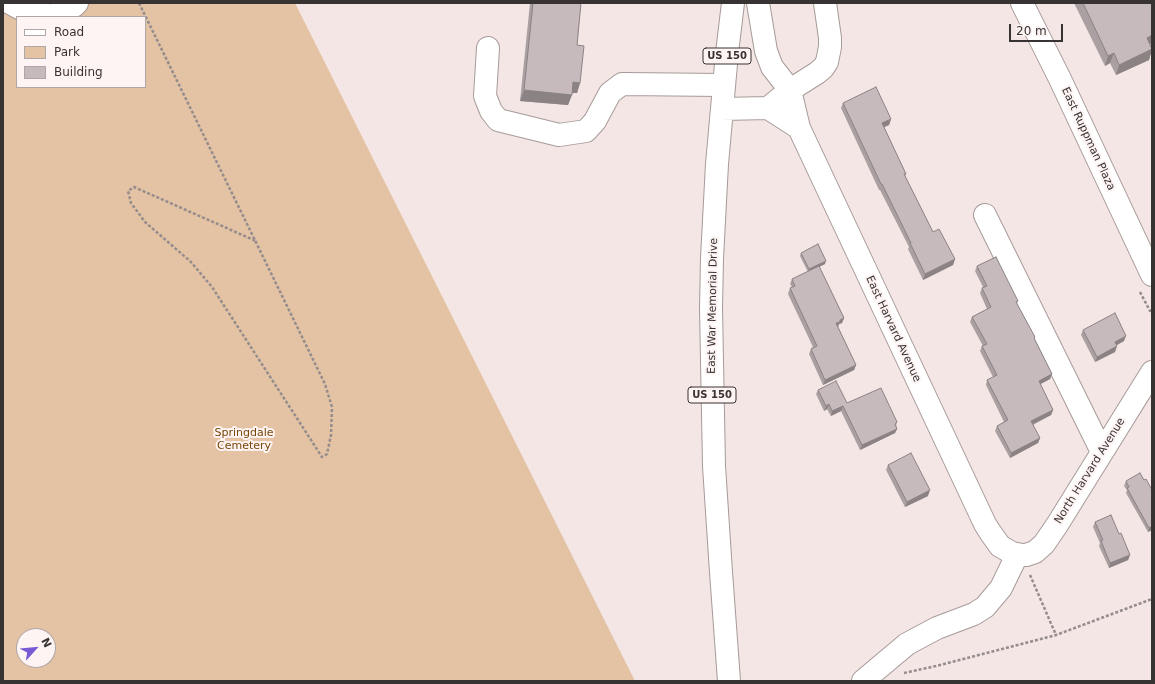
<!DOCTYPE html>
<html>
<head>
<meta charset="utf-8">
<style>
  body { margin:0 }
  #map { position:relative; width:1155px; height:684px; overflow:hidden; background:#f3e6e5; font-family:"DejaVu Sans",sans-serif }
  canvas { display:block }
  .frame { position:absolute; inset:0; border:4px solid #383333; pointer-events:none }
  .legend { position:absolute; left:16px; top:16px; width:130px; height:72px; box-sizing:border-box; background:#fef4f3; border:1px solid #afa7a6; margin:0; padding:5px 7px; list-style:none; font-size:12px; color:#383333 }
  .legend li { display:flex; align-items:center; gap:8px; height:20px }
  .legend b { width:20px; border:1px solid #afa7a6 }
  .north { position:absolute; left:16px; top:628px; width:40px; height:40px; box-sizing:border-box; background:#fef4f3; border:1px solid #afa7a6; border-radius:50%; rotate:63deg; font-size:11px; font-weight:700; line-height:16px; text-align:center; color:#383333 }
  .north::after { content:''; display:block; margin:auto; width:14px; height:18px; background:#765bd5; clip-path:polygon(50% 0,100% 100%,50% 72%,0 100%) }
  .scale { position:absolute; left:1009px; top:24px; width:54px; height:18px; box-sizing:border-box; border:2px solid #383333; border-top:0; padding-left:5px; font-size:12px; line-height:14px; white-space:nowrap; color:#383333; -webkit-text-stroke:3px #fef4f3; paint-order:stroke }
</style>
</head>
<body>
<div id="map">
<canvas width="1155" height="684"></canvas>
<div class="frame"></div>
<ul class="legend">
<li><b style="height:5px;background:#fff"></b>Road</li>
<li><b style="height:11px;background:#e4c3a5"></b>Park</li>
<li><b style="height:11px;background:#c6babc"></b>Building</li>
</ul>
<div class="north">N</div>
<div class="scale">20 m</div>
</div>
<script>
const g = document.querySelector('canvas').getContext('2d');
g.lineJoin = 'round';
function fill(path, color) { g.fillStyle = color; g.fill(path, 'evenodd'); }
const shape = rows => new Path2D(rows.map(r => 'M' + r).join(''));
function trace(path, color, width, dash) { g.strokeStyle = color; g.lineWidth = width; g.lineCap = dash ? 'butt' : 'round'; g.setLineDash(dash || []); g.stroke(path); }
function drawText(font, color, halo, rows, align = 'center') {
  g.font = font + ' "DejaVu Sans",sans-serif'; g.lineWidth = 4; g.setLineDash([]); g.textBaseline = 'middle'; g.strokeStyle = halo; g.fillStyle = color; for (const [text, x, y, turn = 0] of rows) {
    g.save(); g.translate(x, y); g.rotate((+turn || 0) * Math.PI / 180); g.textAlign = isNaN(turn) ? turn : align; if (halo) g.strokeText(text, 0, 0); g.fillText(text, 0, 0); g.restore();
  }
}
const green = shape([
  [3,3,295,3,635,681,3,681],
  [17,17,145,17,145,87,17,87],
  [24,636,48,636,48,660,24,660]
]);
const path = shape([
  [139,3,248,226,325,384,332,407,331,435,327,454,322,457,212,287,191,262,145,222,131,203,128,191,134,187,256,241],
  [1140,292,1150,311,1152,310],
  [1030,575,1056,635],
  [904,673,936,666,1056,635,1152,599]
]);
const minor = shape([
  [10,3,19,8,51,16,74,6,77,3],
  [825,3,830,38,830,47,827,62,823,68,817,73,790,90,799,128,985,524,990,532,1000,546,1012,553,1022,555,1026,555,1035,552,1044,544,1057,525,1152,372],
  [1022,3,1060,79,1152,275],
  [488,48,485,96,491,111,498,120,559,135,586,131,595,121,610,93,622,84,724,85],
  [985,215,1102,452],
  [863,681,907,644,937,628,974,614,985,607,1001,588,1017,555]
]);
const highway = shape([
  [768,108,799,128],
  [722,109,768,108,790,90,772,67,766,51,758,3],
  [729,681,721,572,714,466,711,308,712,258,717,164,727,53,733,3]
]);
const wall = shape([
  [530,3,581,3,577,45,580,83,577,93,572,93,568,105,520,101],
  [1074,3,1152,3,1152,43,1150,44,1152,50,1149,60,1116,75,1110,63,1105,66],
  [843,103,891,119,889,125,884,127,906,174,905,176,933,232,955,259,953,265,923,280,908,249,909,247,880,190,879,190,841,108],
  [801,253,825,264,819,267,844,318,842,323,839,324,838,327,856,365,854,370,823,385,809,354,811,349,813,347,788,294,790,288,792,287,790,284,792,279,808,272,800,256],
  [977,266,1018,301,1017,303,1052,374,1050,379,1040,384,1053,410,1051,415,1033,425,1040,438,1038,443,1010,458,995,431,997,426,1004,422,986,385,987,380,993,377,980,351,982,346,983,346,970,322,972,317,987,309,980,293,982,288,983,287,975,271],
  [1083,330,1124,341,1117,345,1115,352,1095,362,1081,335],
  [818,390,847,403,897,422,896,426,897,429,895,433,860,450,841,411,831,416,827,409,824,411,816,394],
  [888,465,928,496,905,507,886,470],
  [1126,481,1152,530,1148,532,1126,493,1127,490,1124,486],
  [1095,522,1119,534,1130,555,1128,560,1109,568,1099,546,1100,543,1093,527]
]);
const shadedWall = shape([
  [1152,35,1152,43,1143,48,1147,38],
  [1152,49,1149,60,1116,75,1119,65],
  [1114,53,1110,63,1105,66,1108,56],
  [573,82,580,83,577,93,570,93],
  [524,90,572,95,568,105,520,101],
  [891,119,889,125,880,129,882,123],
  [955,259,953,265,923,280,925,274],
  [826,261,825,264,808,272,809,269],
  [844,318,842,323,839,324,838,327,835,329,836,323,840,320],
  [1126,336,1124,341,1113,347,1115,342],
  [1117,346,1115,352,1095,362,1097,357],
  [856,365,854,370,823,385,825,380],
  [1052,374,1050,379,1037,386,1039,381],
  [829,404,827,409,824,411,826,406],
  [843,406,841,411,831,416,832,411],
  [1053,410,1051,415,1029,426,1031,421],
  [897,429,895,433,860,450,862,445],
  [1040,438,1038,443,1010,458,1011,453],
  [930,490,928,496,905,507,907,502],
  [1152,526,1152,530,1148,532,1149,528],
  [1130,555,1128,560,1109,568,1110,563]
]);
const building = shape([
  [533,3,581,3,577,45,584,46,580,83,573,82,572,95,524,90,533,3],
  [1083,3,1152,3,1152,35,1147,38,1152,49,1119,65,1114,53,1108,56,1083,3],
  [876,87,891,119,882,123,906,174,904,174,933,232,939,229,955,259,925,274,910,243,911,243,882,184,881,184,843,103,876,87],
  [818,244,826,261,809,269,801,253,818,244],
  [996,257,1018,301,1016,302,1035,337,1034,338,1052,374,1039,381,1053,410,1031,421,1040,438,1011,453,997,426,1008,420,987,380,997,375,982,346,987,344,972,317,991,307,982,288,987,286,977,266,996,257],
  [819,266,844,318,840,320,840,322,836,323,856,365,825,380,811,349,817,346,790,288,795,286,792,279,819,266],
  [1115,313,1126,336,1115,342,1117,346,1097,357,1083,330,1115,313],
  [836,381,847,403,881,388,897,422,895,424,897,429,862,445,843,406,832,411,829,404,826,406,818,390,836,381],
  [911,453,930,490,907,502,888,465,911,453],
  [1140,473,1144,480,1146,479,1152,490,1152,526,1149,528,1127,488,1129,487,1126,481,1140,473],
  [1111,515,1119,534,1121,533,1130,555,1110,563,1101,541,1103,540,1095,522,1111,515]
]);
const shields = [
  [727,56,48],
  [712,395,48]
];
const shieldNames = [
  ["US 150",727,56],
  ["US 150",712,395]
];
const streetNames = [
  ["East Ruppman Plaza",1088,139,65],
  ["East War Memorial Drive",713,306,-89],
  ["East Harvard Avenue",893,329,65],
  ["North Harvard Avenue",1090,471,-58]
];
const parkNames = [
  ["Springdale",244,433],
  ["Cemetery",244,446]
];
fill(green, '#e4c3a5');
trace(minor, '#a79b99', 24);
trace(highway, '#a79b99', 24);
trace(path, '#958c8c', 2.5, [3, 2]);
trace(minor, '#fff', 22);
trace(highway, '#fff', 22);
fill(wall, '#aaa0a2');
fill(shadedWall, '#8b8284');
fill(building, '#c6babc');
trace(building, '#8b8284', 1);
for (const [x, y, w] of shields) { const box = new Path2D(); box.roundRect(x - w / 2, y - 8, w, 16, 3); g.fillStyle = '#fef4f3'; g.fill(box); trace(box, '#383333', 1); }
drawText('bold 10px', '#383333', null, shieldNames);
drawText('11px', '#383333', '#fef4f3', streetNames);
drawText('11px', '#784608', '#fef4f3', parkNames);
</script>
</body>
</html>
